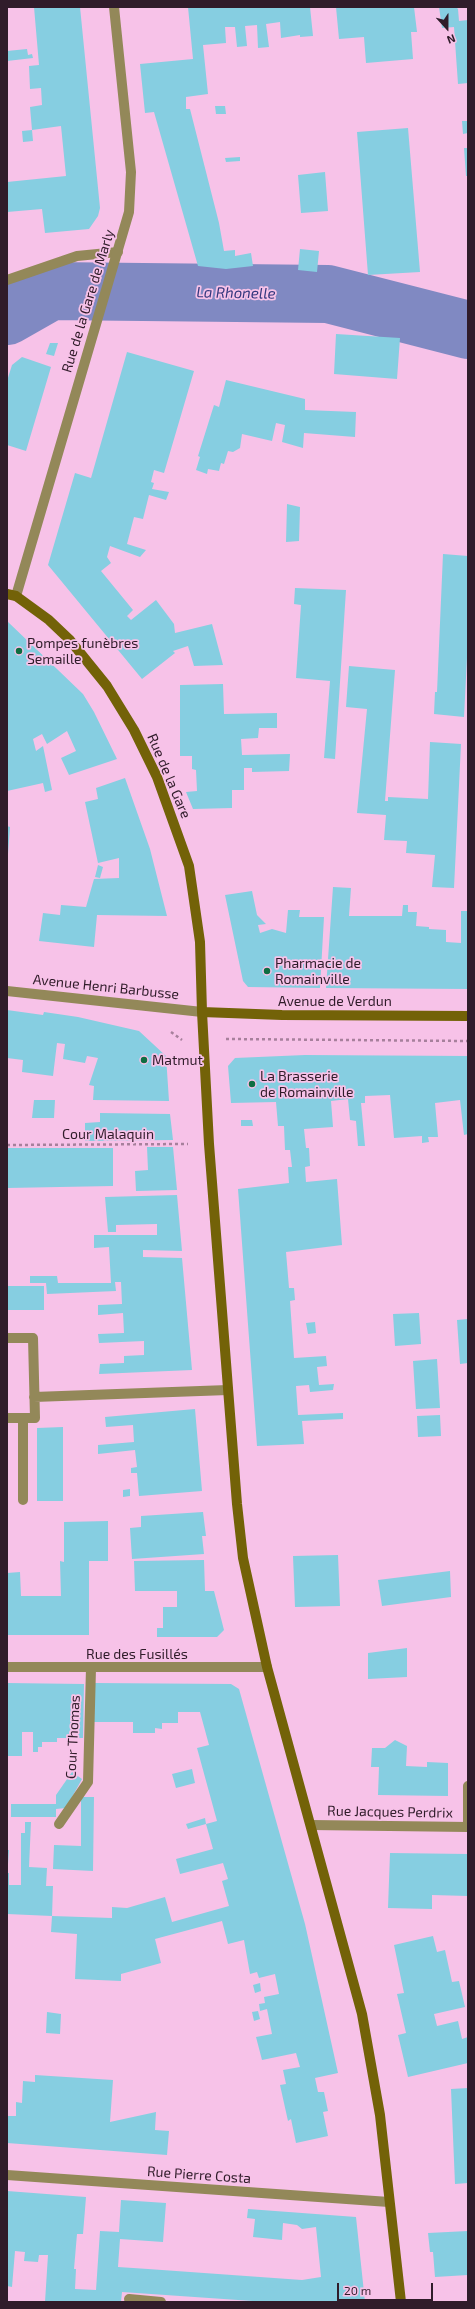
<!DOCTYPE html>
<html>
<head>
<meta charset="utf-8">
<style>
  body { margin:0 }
  #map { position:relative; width:475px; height:2309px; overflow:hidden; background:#f7c2e8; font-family:"Exo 2",sans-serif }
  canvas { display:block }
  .frame { position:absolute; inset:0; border:8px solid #301c2a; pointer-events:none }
  .north { position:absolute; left:427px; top:8px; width:40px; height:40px; -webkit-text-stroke:3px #f7c2e8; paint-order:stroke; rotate:159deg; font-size:11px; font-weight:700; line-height:16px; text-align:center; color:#301c2a }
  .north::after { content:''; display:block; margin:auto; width:14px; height:18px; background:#301c2a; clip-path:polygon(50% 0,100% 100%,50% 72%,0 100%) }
  .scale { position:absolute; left:337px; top:2283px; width:96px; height:18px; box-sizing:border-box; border:2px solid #301c2a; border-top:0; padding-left:5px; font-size:12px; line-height:14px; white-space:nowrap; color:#301c2a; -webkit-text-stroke:3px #f7c2e8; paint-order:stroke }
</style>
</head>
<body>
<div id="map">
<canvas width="475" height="2309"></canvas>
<div class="frame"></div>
<div class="north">N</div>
<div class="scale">20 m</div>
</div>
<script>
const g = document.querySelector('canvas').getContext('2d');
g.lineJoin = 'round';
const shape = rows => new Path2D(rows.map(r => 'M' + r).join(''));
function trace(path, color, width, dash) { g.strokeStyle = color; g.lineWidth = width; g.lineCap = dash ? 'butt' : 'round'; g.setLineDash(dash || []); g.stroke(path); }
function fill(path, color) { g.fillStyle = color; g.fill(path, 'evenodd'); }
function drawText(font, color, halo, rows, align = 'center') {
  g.font = font + ' "Exo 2",sans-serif'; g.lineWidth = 3.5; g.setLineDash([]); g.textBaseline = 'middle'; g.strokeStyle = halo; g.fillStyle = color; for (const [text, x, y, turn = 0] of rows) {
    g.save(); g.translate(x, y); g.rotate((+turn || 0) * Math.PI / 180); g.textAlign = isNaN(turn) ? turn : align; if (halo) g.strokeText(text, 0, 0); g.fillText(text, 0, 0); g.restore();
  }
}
const river = shape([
  [7,316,51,291,328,294,468,330]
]);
const building = shape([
  [34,7,80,7,100,208,98,216,89,229,45,233,42,209,7,212,7,182,66,176,61,126,32,130,30,107,42,105,41,88,30,89,29,66,39,65],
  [188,7,310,7,313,36,300,37,300,35,281,38,280,22,266,24,269,47,258,48,257,25,245,26,247,46,237,47,235,27,225,27,226,43,203,45,208,94,186,97,186,109,190,109,219,223,224,251,235,250,235,256,251,253,253,266,226,269,198,266,154,112,145,113,140,64,193,59],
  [336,7,414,7,417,32,411,32,413,59,366,63,364,37,339,39],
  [439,7,456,7,458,9,459,21,468,20,468,83,458,84,454,27,442,28],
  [27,49,28,55,32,54,33,58,7,61,7,51],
  [215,106,225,106,226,114,216,114],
  [462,121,468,121,468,133,463,134],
  [408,128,420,272,368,275,357,132],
  [32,130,33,141,23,142,22,131],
  [464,148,468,148,468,176,466,176],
  [240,157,240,161,226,162,225,158],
  [325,172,328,211,301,213,298,175],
  [300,249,319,251,317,272,298,270],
  [336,334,400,338,397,379,334,374],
  [50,343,58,343,54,356,46,354],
  [127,352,194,371,164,473,154,470,151,482,154,483,152,489,169,492,166,500,149,495,143,519,134,517,127,544,146,550,140,557,110,546,107,557,111,563,101,571,133,610,127,616,131,620,156,600,174,624,175,633,212,624,223,665,194,666,188,646,173,651,175,653,142,679,48,565,75,473,91,478],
  [22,357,51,367,26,451,7,445,7,381,12,365],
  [226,380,305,399,305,410,356,412,355,437,304,433,303,448,282,442,285,425,276,423,272,441,242,434,240,448,233,452,228,451,224,464,221,463,219,471,208,469,207,474,196,470,200,457,198,456,214,405,219,407],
  [287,504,300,507,299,541,286,542],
  [443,554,468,556,468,638,464,717,434,714,435,692,437,692],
  [295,588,346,590,335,759,324,758,330,681,296,678,301,605,294,604],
  [7,621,83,694,94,712,117,759,69,775,61,758,76,751,67,731,47,744,42,734,33,739,36,751,43,746,52,790,45,792,43,783,7,791],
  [349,666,395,670,385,801,388,801,388,797,428,799,430,742,461,744,454,888,432,887,435,855,406,853,407,841,384,840,386,815,357,813,367,709,346,707],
  [223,684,224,714,277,713,277,728,259,728,258,738,241,739,242,755,290,754,289,771,252,772,252,768,244,768,244,790,232,790,232,808,193,809,186,792,197,791,196,770,192,769,192,756,180,756,180,685],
  [125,778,150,849,167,916,97,915,94,947,39,941,43,913,60,915,61,905,86,907,94,879,119,878,119,858,98,863,85,802,98,799,96,788],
  [7,826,10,827,8,854,7,854],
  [98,865,103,867,100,878,95,877],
  [333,887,351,888,349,916,402,916,403,905,408,905,408,912,417,912,416,926,429,927,429,929,446,930,446,942,461,943,461,911,468,911,468,989,326,988],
  [252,891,257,915,266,924,258,925,260,933,272,929,286,933,288,910,300,910,299,917,324,917,320,988,248,987,243,981,225,895],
  [7,1010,43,1015,44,1012,78,1017,139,1031,166,1056,169,1101,93,1100,94,1086,89,1085,98,1058,87,1056,85,1063,63,1059,65,1044,57,1043,53,1076,22,1072,23,1060,7,1058],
  [305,1055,468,1056,468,1134,464,1135,460,1100,435,1103,438,1137,428,1137,429,1142,422,1143,422,1136,394,1138,390,1095,365,1096,365,1103,361,1103,365,1146,358,1146,356,1121,350,1120,348,1099,331,1101,333,1127,304,1129,306,1148,309,1148,310,1166,305,1167,306,1182,337,1179,342,1245,286,1252,289,1288,294,1288,295,1300,290,1301,294,1358,326,1356,327,1366,317,1367,319,1385,334,1384,333,1390,310,1392,309,1385,296,1386,298,1415,343,1413,343,1419,302,1421,304,1444,257,1446,238,1189,289,1183,288,1167,292,1167,290,1150,285,1150,284,1126,278,1126,276,1102,231,1103,228,1066,235,1058],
  [34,1100,55,1100,54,1118,32,1118],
  [100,1113,170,1114,173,1140,85,1141,85,1123,100,1122],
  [241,1120,252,1120,253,1126,241,1126],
  [147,1147,173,1147,177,1190,136,1191,135,1171,148,1170],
  [7,1148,113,1148,113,1186,7,1188],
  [177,1195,182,1251,143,1250,143,1257,182,1258,192,1370,99,1374,100,1364,124,1363,124,1356,144,1355,144,1341,99,1343,98,1334,124,1333,123,1313,98,1315,98,1305,122,1304,121,1282,115,1282,116,1291,47,1294,46,1283,30,1283,30,1276,57,1276,58,1283,111,1283,109,1247,94,1248,94,1235,157,1235,157,1224,116,1225,116,1232,108,1232,105,1197],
  [7,1286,44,1286,44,1310,7,1310],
  [419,1313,421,1344,395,1346,393,1314],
  [468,1319,468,1363,460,1364,457,1320],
  [315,1322,316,1333,308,1334,306,1323],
  [437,1359,440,1408,416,1409,413,1361],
  [195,1409,202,1491,139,1496,137,1473,131,1473,131,1468,137,1467,135,1450,98,1454,98,1445,134,1442,133,1425,106,1427,105,1417],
  [440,1415,441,1436,418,1437,417,1416],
  [63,1427,63,1501,37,1501,37,1428],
  [130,1489,130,1496,123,1497,123,1490],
  [203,1512,206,1536,202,1536,204,1554,132,1559,130,1528,141,1527,141,1516],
  [108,1521,108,1561,89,1561,89,1635,7,1635,7,1573,20,1572,21,1596,61,1596,60,1561,64,1562,64,1522],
  [338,1555,340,1606,295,1607,293,1556],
  [204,1560,205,1591,214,1591,224,1630,217,1637,157,1637,157,1628,163,1628,163,1607,177,1607,177,1591,135,1591,134,1561],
  [450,1571,451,1597,382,1606,378,1580],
  [407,1648,407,1677,368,1679,368,1653],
  [7,1683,84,1684,83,1738,57,1738,57,1742,42,1742,42,1747,38,1747,38,1752,33,1752,33,1732,22,1732,22,1756,7,1756],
  [95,1683,231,1684,239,1689,305,1924,338,2073,315,2078,318,2092,324,2092,328,2111,323,2112,328,2136,296,2143,291,2119,288,2121,280,2085,286,2084,283,2070,300,2067,296,2053,262,2060,256,2037,272,2034,267,2009,260,2011,259,2004,265,2003,264,1997,279,1994,275,1974,259,1978,257,1972,250,1974,244,1940,228,1944,222,1921,155,1939,161,1963,121,1974,121,1981,75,1979,77,1934,51,1932,52,1916,112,1918,112,1907,127,1908,165,1897,172,1922,229,1906,222,1881,228,1879,223,1863,180,1874,176,1859,213,1849,206,1824,217,1821,197,1748,209,1745,200,1712,178,1712,178,1723,162,1723,162,1729,155,1728,155,1733,133,1733,133,1722,94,1722],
  [395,1740,407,1746,406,1766,427,1767,427,1762,448,1763,448,1796,378,1795,379,1767,371,1767,372,1748,385,1748],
  [192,1769,195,1783,176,1788,172,1774],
  [72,1772,82,1779,66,1808,56,1809,56,1817,11,1817,11,1804,56,1804,56,1795],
  [81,1797,94,1797,93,1871,53,1869,54,1845,81,1846],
  [205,1818,206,1824,188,1829,186,1824],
  [25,1822,31,1822,29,1867,47,1868,46,1886,53,1886,52,1916,7,1914,7,1873,9,1873,9,1885,21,1885,21,1833,25,1833],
  [7,1850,9,1850,8,1864,7,1864],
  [390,1853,468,1854,468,1896,432,1895,432,1909,388,1908],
  [433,1936,437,1952,445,1950,452,1982,459,1981,465,2007,434,2014,437,2026,458,2021,462,2039,468,2037,468,2063,408,2077,398,2035,406,2033,397,1994,404,1993,394,1945],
  [260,1983,261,1991,255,1993,253,1985],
  [258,2011,260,2019,254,2021,252,2012],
  [47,2012,61,2014,60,2034,46,2033],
  [35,2075,113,2080,110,2122,156,2112,155,2130,169,2131,167,2155,7,2143,7,2116,16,2116,16,2102,22,2103,23,2081,35,2082],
  [468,2088,468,2183,455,2184,451,2089],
  [7,2191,86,2197,83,2234,77,2234,74,2269,76,2269,75,2289,96,2290,100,2231,119,2232,121,2200,166,2203,163,2242,120,2239,118,2267,148,2269,302,2280,321,2277,316,2227,302,2229,297,2225,283,2223,282,2240,253,2237,255,2219,247,2218,248,2209,356,2217,365,2302,267,2302,122,2292,121,2302,45,2302,48,2255,39,2255,38,2262,24,2261,25,2252,15,2251,12,2287,7,2286],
  [468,2231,468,2275,435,2277,433,2252,430,2252,428,2233]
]);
const path = shape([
  [171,1032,182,1040],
  [226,1039,468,1041],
  [7,1145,188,1144]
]);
const service = shape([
  [7,1338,33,1338,35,1418,7,1418],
  [34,1397,228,1390],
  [23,1418,23,1500],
  [59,1824,88,1782,91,1668],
  [129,2299,161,2302]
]);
const minor = shape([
  [7,280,77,256,118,252],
  [7,1667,267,1667],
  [311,1825,468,1827],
  [468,1827,468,1786],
  [7,2175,389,2202]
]);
const tertiary = shape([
  [16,596,129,212,131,172,114,7],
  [7,991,202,1012]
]);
const secondary = shape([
  [7,594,16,596,49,620,69,639,107,686,134,730,157,777,189,866,200,942,202,1012,209,1144,237,1504,243,1558,267,1667,362,2014,380,2115,401,2302],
  [202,1012,282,1015,468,1016]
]);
const markers = [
  [19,651,4,"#0e6d42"],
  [267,971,4,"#0e6d42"],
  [144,1060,4,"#0e6d42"],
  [252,1084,4,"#0e6d42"]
];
const streetNames = [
  ["Rue de la Gare de Marly",88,301,-73],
  ["Rue de la Gare",169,776,67],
  ["Avenue Henri Barbusse",106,987,6],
  ["Avenue de Verdun",335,1001],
  ["Cour Malaquin",108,1134],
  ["Rue des Fusillés",137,1654],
  ["Cour Thomas",73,1737,-87],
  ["Rue Jacques Perdrix",390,1812,1],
  ["Rue Pierre Costa",199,2175,4]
];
const poiNames = [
  ["Pompes funèbres",27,643],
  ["Semaille",27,659],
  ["Pharmacie de",275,963],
  ["Romainville",275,979],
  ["Matmut",152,1060],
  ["La Brasserie",260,1076],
  ["de Romainville",260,1092]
];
const waterNames = [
  ["La Rhonelle",236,293,1]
];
trace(river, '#8089c2', 58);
fill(building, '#86cee1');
trace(path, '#a7809c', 2.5, [3, 3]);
trace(service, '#938859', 10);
trace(minor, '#938859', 10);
trace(tertiary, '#938859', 10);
trace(secondary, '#736208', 10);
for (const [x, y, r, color] of markers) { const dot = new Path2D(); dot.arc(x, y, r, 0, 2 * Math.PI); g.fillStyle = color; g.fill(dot); trace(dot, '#f7c2e8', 1.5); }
drawText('14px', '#301c2a', '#f7c2e8', streetNames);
drawText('14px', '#301c2a', '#f7c2e8', poiNames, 'left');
drawText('italic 15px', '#34387e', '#f7c2e8', waterNames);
</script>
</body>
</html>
